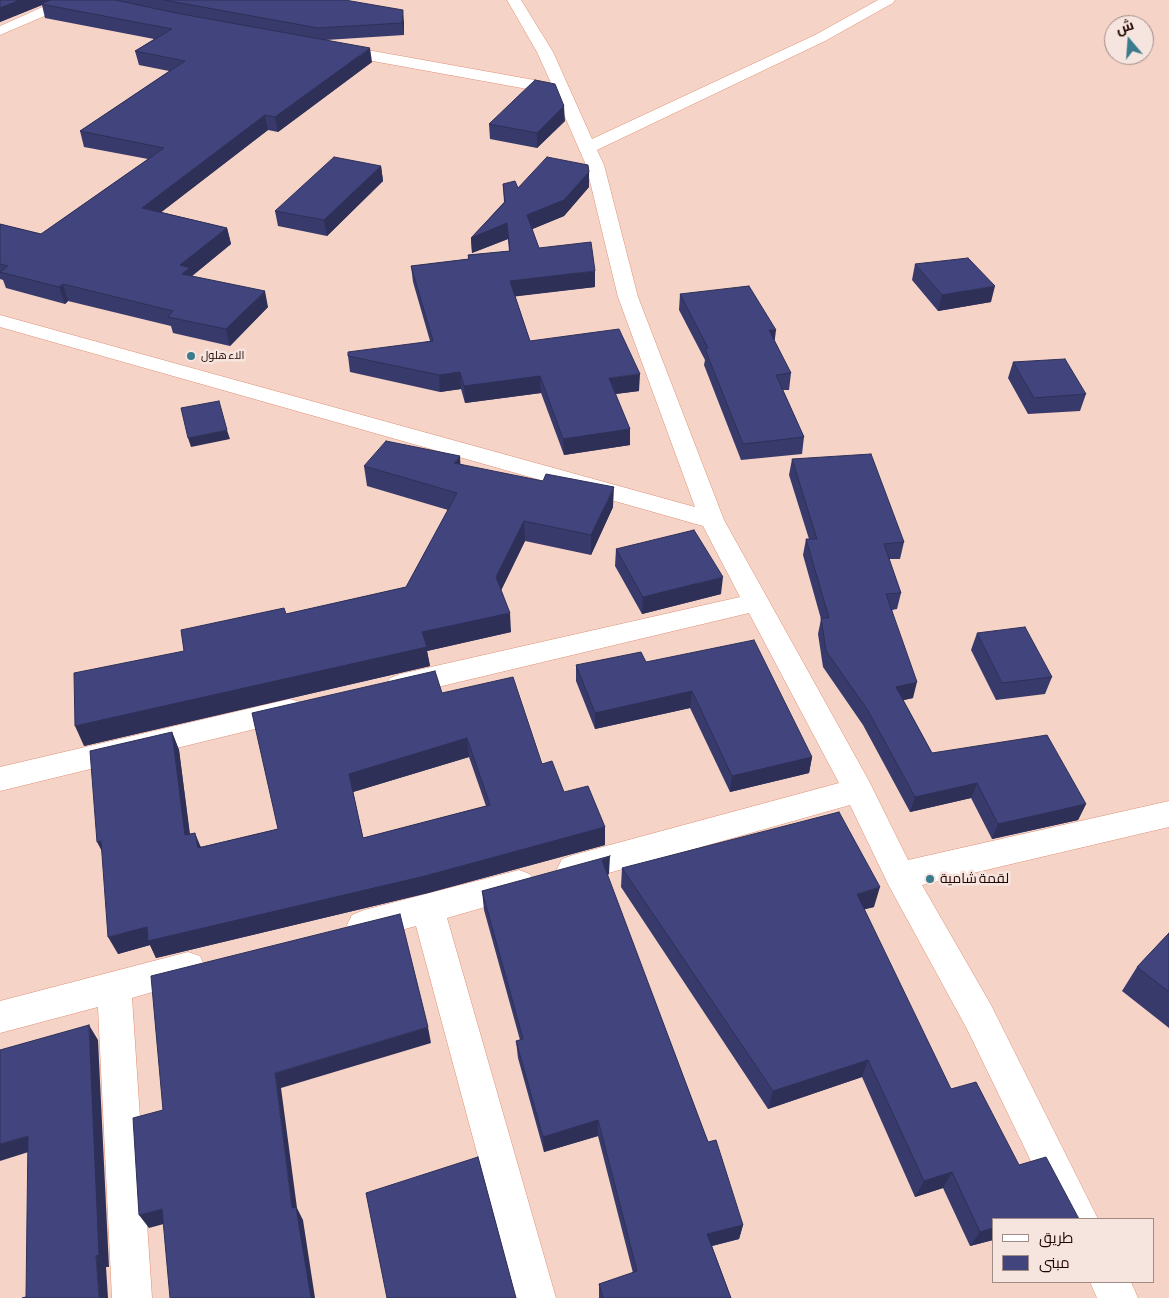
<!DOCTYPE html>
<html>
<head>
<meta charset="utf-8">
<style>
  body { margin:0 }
  #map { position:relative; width:1169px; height:1298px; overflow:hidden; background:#f5d3c7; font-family:"Asap Condensed",Cairo,sans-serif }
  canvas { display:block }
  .legend { position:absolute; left:992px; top:1218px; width:162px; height:65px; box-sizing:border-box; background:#f6e4de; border:1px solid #a18b85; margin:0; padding:6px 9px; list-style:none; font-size:15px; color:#210600 }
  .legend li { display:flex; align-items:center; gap:10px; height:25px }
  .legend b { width:25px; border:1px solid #a18b85 }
  .north { position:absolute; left:1104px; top:15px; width:50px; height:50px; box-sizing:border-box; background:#f6e4de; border:1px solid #a18b85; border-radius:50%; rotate:342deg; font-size:14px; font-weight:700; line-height:20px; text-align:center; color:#210600 }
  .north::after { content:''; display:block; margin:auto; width:18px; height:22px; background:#3a7b8d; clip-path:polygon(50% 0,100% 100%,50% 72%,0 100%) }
</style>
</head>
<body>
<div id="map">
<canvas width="1169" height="1298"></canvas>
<ul class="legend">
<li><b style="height:6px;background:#fff"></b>طريق</li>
<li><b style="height:14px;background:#41447d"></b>مبنى</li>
</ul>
<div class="north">ش</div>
</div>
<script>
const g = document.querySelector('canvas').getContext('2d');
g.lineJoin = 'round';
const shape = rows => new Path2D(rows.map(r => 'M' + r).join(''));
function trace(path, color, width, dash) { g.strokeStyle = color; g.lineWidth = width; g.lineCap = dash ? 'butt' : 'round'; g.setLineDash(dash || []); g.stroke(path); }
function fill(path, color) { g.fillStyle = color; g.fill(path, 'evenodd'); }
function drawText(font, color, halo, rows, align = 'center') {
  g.font = font + ' "Asap Condensed",Cairo,sans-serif'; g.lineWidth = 5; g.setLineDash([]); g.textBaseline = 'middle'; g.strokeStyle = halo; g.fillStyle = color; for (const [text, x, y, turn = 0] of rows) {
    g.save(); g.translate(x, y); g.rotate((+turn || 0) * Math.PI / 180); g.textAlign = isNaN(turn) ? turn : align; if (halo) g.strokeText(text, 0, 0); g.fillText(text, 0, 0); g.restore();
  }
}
const minor = shape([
  [507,0,521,0,553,52,592,139,815,35,878,0,895,0,893,3,825,41,597,150,604,165,638,297,724,520,869,781,908,860,1169,801,1169,827,922,885,991,1005,1098,1219,1059,1219,967,1029,889,886,850,805,573,883,562,879,557,869,562,859,573,855,839,783,749,613,400,696,390,692,386,685,390,678,400,674,740,597,703,526,0,327,0,315,695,507,618,297,586,165,555,94,334,54,329,52,326,49,329,46,334,44,551,83,537,52,507,0],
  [290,699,300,702,304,710,300,718,0,791,0,767,290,699],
  [519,870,530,874,535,884,530,894,447,918,556,1298,516,1298,416,926,364,940,352,935,347,925,352,915,364,910,519,870],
  [188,952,200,956,205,967,200,978,132,998,152,1298,112,1298,98,1007,0,1033,0,1001,188,952],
  [1090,1282,1131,1282,1138,1298,1097,1298,1090,1282]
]);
const tertiary = shape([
  [58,0,77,0,75,3,0,35,0,26,58,0]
]);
const wall = shape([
  [0,0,345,0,404,22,404,35,326,40,372,62,278,132,268,130,161,212,227,228,231,244,192,276,268,307,230,346,173,333,171,326,68,301,65,304,6,288,3,280,0,279,0,224,41,234,148,159,84,147,80,131,169,71,139,65,135,51,154,39,45,18,42,5,0,22],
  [565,121,537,148,490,139,489,124],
  [381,166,383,181,327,236,278,226,275,211],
  [503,184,518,188,589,187,564,216,532,229,539,248,595,287,515,296,530,341,639,391,615,394,630,429,630,445,564,455,541,393,465,403,461,389,440,392,350,372,348,356,430,341,413,282,411,266,468,259,468,255,509,251,508,239,472,253,471,238,504,202],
  [915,264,991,302,938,311,912,280],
  [680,294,774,340,791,373,789,390,783,390,804,437,802,454,741,460,704,365,705,360,679,310],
  [1013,362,1086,394,1080,411,1028,414,1008,378],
  [792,459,904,542,900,559,889,559,901,593,897,609,892,610,913,698,903,700,932,753,1086,804,1078,820,992,839,971,798,910,812,863,725,823,667,818,634,821,619,803,555,806,539,809,539,789,475],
  [364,466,613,507,591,555,525,541,501,590,511,632,427,651,430,666,84,746,184,651,286,614,406,587,448,510,367,486],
  [616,549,721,594,642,614,615,566],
  [977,633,1052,677,1045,694,996,700,971,650],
  [646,662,812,757,809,773,730,792,690,708,595,729,576,681,576,665],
  [442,693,542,764,564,792,605,827,605,845,428,893,156,958,150,945,118,954,172,732,179,750,190,834,201,847,278,829],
  [469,757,486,806,363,838,353,792],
  [622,868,874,907,864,909,993,1219,993,1240,970,1246,943,1188,915,1197,862,1077,768,1109,621,887],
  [609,874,607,875,708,1142,743,1225,739,1239,712,1246,731,1298,599,1298,599,1284,633,1273,598,1136,544,1152,518,1058,516,1041,520,1040,484,910,482,891],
  [1169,933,1169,1028,1122,991,1137,967]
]);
const shadedWall = shape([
  [20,0,54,0,41,4,42,5,0,22,0,8],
  [403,10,404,22,404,35,402,23],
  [370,48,372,62,278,132,275,117],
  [564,106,565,121,537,148,537,133],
  [265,115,268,130,146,224,142,208],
  [381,166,383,181,327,236,324,220],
  [589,172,589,187,564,216,528,231,527,215],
  [507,223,508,239,472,253,471,238],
  [227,228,231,244,192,276,186,290,180,265],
  [595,271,595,287,511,297,510,281],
  [63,284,68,301,65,304,59,287],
  [995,286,991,302,938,311,942,295],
  [265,291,268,307,230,346,226,329],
  [769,330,776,330,774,346],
  [460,372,461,389,440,392,439,375],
  [640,374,639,391,608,395,609,378],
  [540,376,541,393,465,403,464,386],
  [630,429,630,445,564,455,563,439],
  [227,430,230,439,191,447,188,438],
  [460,456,461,476,454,463],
  [614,487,613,507,591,555,591,535],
  [524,521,525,541,498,597,496,577],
  [723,577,721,594,642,614,643,597],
  [510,613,511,632,427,651,430,666,84,746,75,726,422,632],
  [917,682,913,698,891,703,896,687],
  [692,691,690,708,595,729,595,713],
  [172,732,179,750,192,853,185,835],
  [467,738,469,757,353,792,349,774],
  [812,757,809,773,730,792,732,776],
  [977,783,971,798,910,812,915,797],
  [1086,804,1078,820,992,839,998,824],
  [605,827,605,845,428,893,156,958,150,945,118,954,108,937,147,927],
  [195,833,202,850,198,848],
  [101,841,106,859,97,842],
  [610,856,609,874,601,878,602,860],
  [880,887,874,907,851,913,857,894],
  [89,1025,98,1040,109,1267,106,1267,108,1298,99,1298,96,1256],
  [428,1027,431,1043,281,1088,297,1208,303,1220,315,1298,311,1298,292,1208,275,1073],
  [868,1060,862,1077,768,1109,773,1091],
  [598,1120,598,1136,544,1152,543,1137],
  [28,1136,38,1149,0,1161,0,1144],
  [952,1172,943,1188,915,1197,924,1181],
  [162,1209,171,1222,149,1228,139,1215],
  [743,1225,739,1239,704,1248,707,1234],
  [993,1228,993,1240,970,1246,980,1232]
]);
const building = shape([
  [0,0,20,0,0,8,0,0],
  [50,0,115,0,176,13,370,48,275,117,265,115,142,208,227,228,180,265,190,268,182,274,265,291,226,329,168,317,173,311,63,284,59,287,0,272,8,266,0,264,0,224,41,234,164,148,80,131,185,61,135,51,172,29,41,4,50,0],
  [164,0,345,0,403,10,402,23,318,28,164,0],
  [535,80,555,84,564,106,537,133,489,124,535,80],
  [334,157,381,166,324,220,275,211,334,157],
  [547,157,588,165,589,172,564,200,527,215,539,248,591,242,595,271,510,281,530,341,619,329,640,374,609,378,630,429,563,439,540,376,464,386,460,372,439,375,348,356,348,352,433,341,411,266,469,259,468,255,510,251,507,223,471,238,505,202,503,184,515,181,518,188,547,157],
  [968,258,995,286,942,295,915,264,968,258],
  [749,286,776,330,769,330,791,373,776,375,804,437,743,444,705,349,708,348,680,294,749,286],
  [1065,359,1086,394,1034,398,1013,362,1065,359],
  [219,401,227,430,188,438,181,408,219,401],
  [386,441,460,456,454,463,543,481,546,474,614,487,591,535,524,521,496,577,510,613,422,632,427,647,75,726,74,673,184,651,181,630,284,608,286,614,406,587,457,493,364,466,386,441],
  [871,454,904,542,884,544,901,593,886,594,917,682,896,687,932,753,1047,735,1086,804,998,824,977,783,915,797,867,709,826,651,821,618,829,618,806,539,817,539,792,459,871,454],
  [694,530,723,577,643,597,616,549,694,530],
  [1025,627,1052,677,1002,683,977,633,1025,627],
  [754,640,812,757,732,776,692,691,595,713,576,665,641,652,646,662,754,640],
  [435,671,442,693,513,677,542,764,552,761,564,792,588,786,605,827,425,876,148,941,147,927,108,937,101,841,97,842,90,751,172,732,185,835,195,833,198,848,278,829,252,713,435,671],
  [467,738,490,805,363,838,349,774,467,738],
  [839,812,880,887,857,894,951,1089,976,1082,1019,1165,1046,1157,1079,1219,993,1219,993,1228,980,1232,952,1172,924,1181,868,1060,773,1091,622,868,839,812],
  [610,856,602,860,708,1142,716,1140,743,1225,707,1234,731,1298,603,1298,599,1284,637,1271,598,1120,543,1137,516,1041,523,1039,482,891,610,856],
  [400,914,428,1027,275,1073,292,1208,296,1207,311,1298,170,1298,162,1209,139,1215,133,1118,163,1110,151,976,400,914],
  [1169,933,1169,992,1137,967,1169,933],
  [89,1025,99,1255,96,1256,99,1298,22,1298,26,1297,28,1136,0,1144,0,1050,89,1025],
  [478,1157,516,1298,387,1298,366,1193,478,1157]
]);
const markers = [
  [191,356,5,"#3a7b8d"],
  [930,879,5,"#3a7b8d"]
];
const farPoinames = [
  ["الاء هلول",201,356]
];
const poiNames = [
  ["لقمة شامية",940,879]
];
trace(minor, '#e09075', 1);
trace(tertiary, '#e09075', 1);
fill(minor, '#fff');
fill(tertiary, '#fff');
fill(wall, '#383a6c');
fill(shadedWall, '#2e3058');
fill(building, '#41447d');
trace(building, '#2e3058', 1);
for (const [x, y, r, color] of markers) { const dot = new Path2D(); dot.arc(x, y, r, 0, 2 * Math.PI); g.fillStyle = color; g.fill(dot); trace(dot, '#f6e4de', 2); }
drawText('11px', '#210600', '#f6e4de', farPoinames, 'left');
drawText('14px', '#210600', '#f6e4de', poiNames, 'left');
</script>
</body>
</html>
